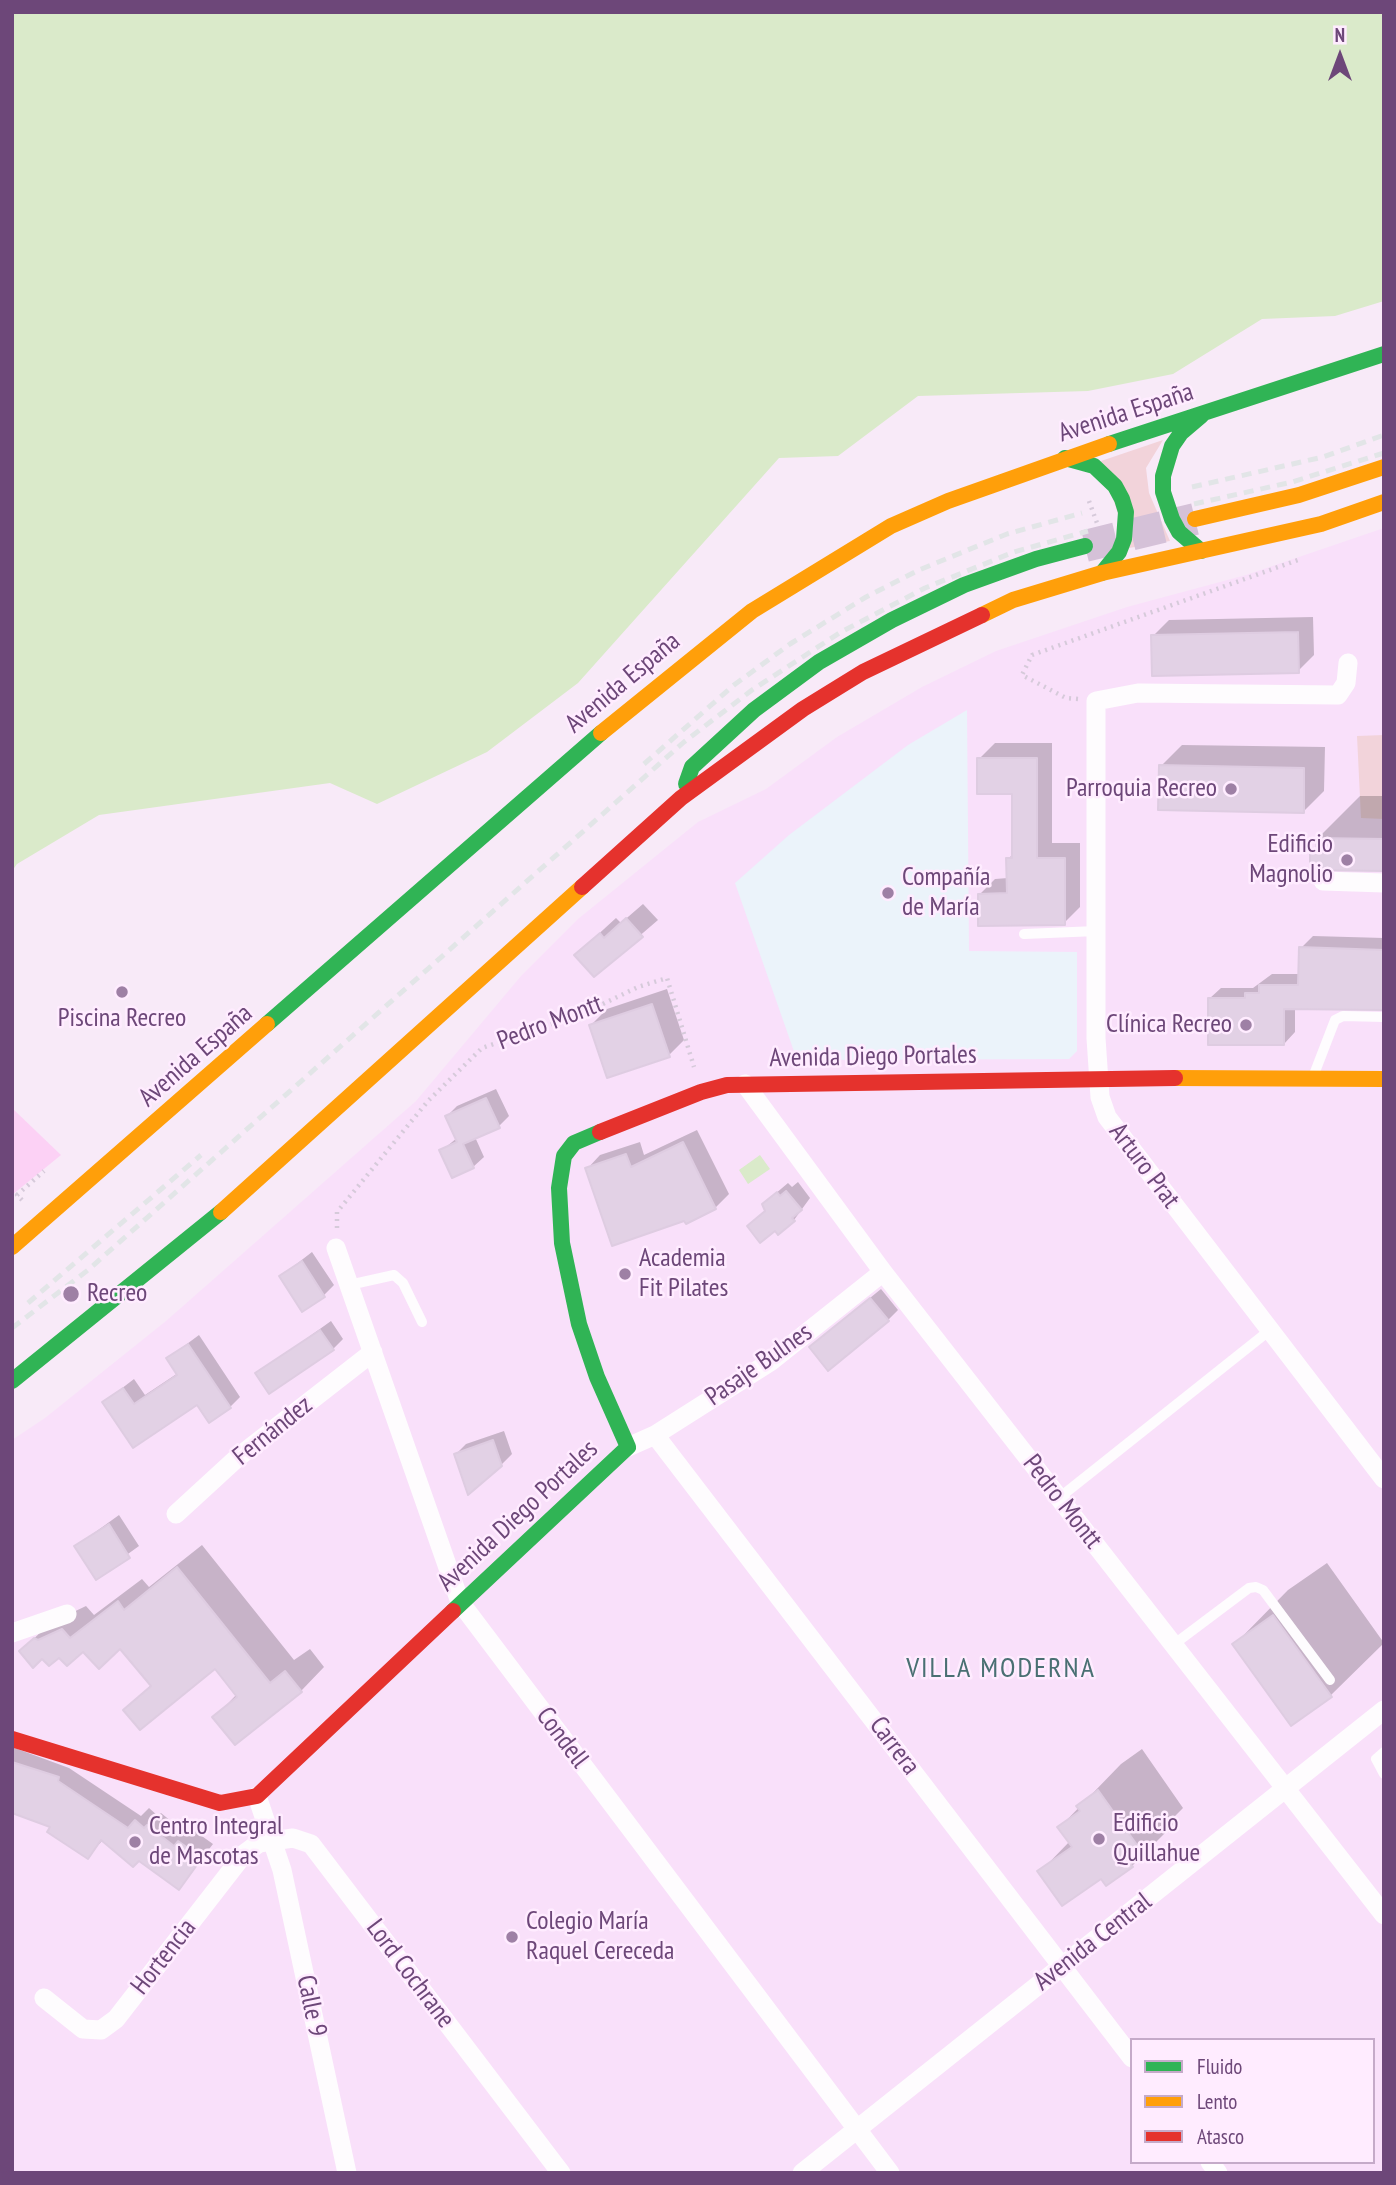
<!DOCTYPE html>
<html>
<head>
<meta charset="utf-8">
<style>
  body { margin:0 }
  #map { position:relative; width:1396px; height:2185px; overflow:hidden; background:#f8eaf8; font-family:"PT Sans Narrow",sans-serif }
  canvas { display:block }
  .frame { position:absolute; inset:0; border:14px solid #6d4779; pointer-events:none }
  .legend { position:absolute; left:1130px; top:2038px; width:245px; height:126px; box-sizing:border-box; background:#ffecff; border:2px solid #c5aac9; margin:0; padding:9px 12px; list-style:none; font-size:21px; color:#6d4779 }
  .legend li { display:flex; align-items:center; gap:14px; height:35px }
  .legend b { width:35px; border:2px solid #c5aac9 }
  .north { position:absolute; left:1305px; top:21px; width:70px; height:70px; -webkit-text-stroke:5px #ffecff; paint-order:stroke; rotate:0deg; font-size:19px; font-weight:700; line-height:28px; text-align:center; color:#6d4779 }
  .north::after { content:''; display:block; margin:auto; width:24px; height:32px; background:#6d4779; clip-path:polygon(50% 0,100% 100%,50% 72%,0 100%) }
</style>
</head>
<body>
<div id="map">
<canvas width="1396" height="2185"></canvas>
<div class="frame"></div>
<ul class="legend">
<li><b style="height:9px;background:#30b455"></b>Fluido</li>
<li><b style="height:9px;background:#ff9f0a"></b>Lento</li>
<li><b style="height:9px;background:#e5322d"></b>Atasco</li>
</ul>
<div class="north">N</div>
</div>
<script>
const g = document.querySelector('canvas').getContext('2d');
g.lineJoin = 'round';
function fill(path, color) { g.fillStyle = color; g.fill(path, 'evenodd'); }
const shape = rows => new Path2D(rows.map(r => 'M' + r).join(''));
function trace(path, color, width, dash) { g.strokeStyle = color; g.lineWidth = width; g.lineCap = dash ? 'butt' : 'round'; g.setLineDash(dash || []); g.stroke(path); }
function drawText(font, color, halo, rows, align = 'center') {
  g.font = font + ' "PT Sans Narrow",sans-serif'; g.lineWidth = 5; g.setLineDash([]); g.textBaseline = 'middle'; g.strokeStyle = halo; g.fillStyle = color; for (const [text, x, y, turn = 0] of rows) {
    g.save(); g.translate(x, y); g.rotate((+turn || 0) * Math.PI / 180); g.textAlign = isNaN(turn) ? turn : align; if (halo) g.strokeText(text, 0, 0); g.fillText(text, 0, 0); g.restore();
  }
}
const residential = shape([
  [1384,528,1384,2173,12,2173,12,1440,45,1418,166,1321,416,1101,521,976,578,919,698,822,766,789,837,737,922,687,996,651,1127,607,1246,575],
  [1132,2040,1373,2040,1373,2162,1132,2162]
]);
const education = shape([
  [967,710,969,951,1077,952,1077,1051,1069,1059,797,1060,735,883,789,835,908,745]
]);
const green = shape([
  [1163,440,1146,468,1149,493,1170,541,1129,548,1101,461],
  [1384,735,1384,819,1361,818,1357,736]
]);
const sand = shape([
  [12,1108,61,1155,12,1195]
]);
const water = shape([
  [12,12,1384,12,1384,301,1335,316,1262,319,1173,374,1088,391,918,396,838,456,779,458,578,683,487,752,377,804,330,783,99,815,17,864,12,871],
  [760,1155,770,1169,748,1184,739,1170]
]);
const shadow = shape([
  [1313,617,1314,655,1298,671,1153,636,1169,620],
  [995,743,1052,743,1052,843,1080,843,1080,907,1064,923,980,894,995,879,1008,878,1008,859,1013,854,1013,792,979,759],
  [1182,745,1325,747,1324,791,1303,812,1161,766],
  [1360,796,1384,796,1384,870,1312,851,1318,846,1318,838],
  [643,904,658,920,594,975,592,940,616,918,621,923],
  [1313,936,1384,938,1384,1010,1295,1008,1295,1032,1284,1044,1209,999,1221,988,1253,988,1272,974,1300,974,1301,948],
  [667,989,684,1040,669,1055,591,1025,607,1009],
  [496,1089,509,1116,499,1126,475,1137,484,1157,473,1167,441,1151,457,1138,447,1116,457,1106],
  [697,1130,729,1194,715,1208,587,1169,600,1155,640,1142,644,1155],
  [798,1182,810,1198,794,1220,766,1210,775,1194,788,1183,792,1187],
  [312,1252,334,1285,324,1295,281,1276],
  [881,1289,898,1310,888,1320,822,1337],
  [331,1321,343,1339,333,1349,257,1374],
  [199,1335,240,1397,230,1407,198,1402,134,1445,104,1402,134,1379,145,1395,178,1373,168,1358],
  [504,1431,512,1454,501,1465,456,1454,466,1444],
  [119,1515,139,1546,96,1577,76,1546],
  [202,1545,294,1660,310,1649,324,1667,301,1691,235,1743,215,1717,237,1694,215,1666,125,1710,152,1684,120,1646,43,1657,21,1651,45,1628,63,1617,86,1606,94,1615,142,1579,149,1587],
  [1327,1563,1384,1643,1331,1695,1292,1724,1235,1644,1288,1590],
  [12,1747,69,1768,141,1816,149,1808,158,1816,161,1813,187,1834,192,1829,213,1844,179,1888,139,1859,103,1840,88,1856,53,1826,12,1811],
  [1142,1749,1183,1808,1172,1819,1174,1824,1132,1866,1101,1877,1040,1872,1070,1841,1060,1827,1121,1764]
]);
const building = shape([
  [1298,632,1299,673,1152,676,1151,635,1298,632],
  [977,758,1037,758,1037,858,1065,858,1065,925,978,926,978,894,1007,893,1006,858,1012,858,1012,794,977,794,977,758],
  [1159,765,1304,768,1304,813,1158,810,1159,765],
  [1316,838,1384,839,1384,871,1310,870,1310,850,1316,850,1316,838],
  [626,918,643,937,594,977,574,955,600,933,604,938,626,918],
  [1299,947,1384,950,1384,1010,1284,1009,1284,1045,1208,1045,1208,998,1245,998,1245,993,1259,993,1259,985,1298,985,1299,947],
  [652,1004,670,1057,607,1078,589,1025,652,1004],
  [486,1098,500,1128,463,1144,474,1168,452,1178,439,1150,457,1142,445,1116,486,1098],
  [683,1142,716,1209,686,1224,684,1221,612,1246,585,1168,626,1154,631,1167,683,1142],
  [786,1191,802,1210,792,1218,795,1221,778,1235,775,1231,760,1243,747,1226,765,1211,762,1204,777,1192,780,1196,786,1191],
  [302,1261,325,1297,302,1312,279,1276,302,1261],
  [870,1298,889,1321,828,1371,809,1347,870,1298],
  [320,1330,334,1350,269,1394,255,1373,320,1330],
  [188,1344,231,1408,209,1423,197,1405,133,1448,102,1402,123,1388,134,1404,177,1375,166,1358,188,1344],
  [493,1440,502,1466,468,1495,454,1454,493,1440],
  [109,1524,130,1558,96,1580,74,1546,109,1524],
  [177,1567,270,1683,285,1671,302,1692,235,1745,212,1717,237,1697,215,1669,140,1730,123,1710,151,1686,120,1649,99,1669,83,1652,67,1666,59,1658,49,1666,42,1659,33,1668,19,1651,34,1638,38,1640,62,1629,70,1638,118,1601,124,1610,177,1567],
  [1273,1615,1332,1697,1291,1726,1232,1644,1273,1615],
  [12,1762,59,1777,58,1781,128,1828,135,1820,144,1828,147,1825,174,1846,178,1841,202,1858,179,1890,139,1861,133,1867,101,1840,88,1859,47,1832,50,1827,12,1813,12,1762],
  [1098,1790,1142,1852,1128,1861,1133,1867,1106,1886,1101,1879,1062,1906,1037,1871,1072,1847,1057,1827,1080,1811,1076,1806,1098,1790]
]);
const primaryTunnel = shape([
  [1085,546,1195,519]
]);
const path = shape([
  [1089,501,1097,523],
  [1078,699,1066,698,1022,675,1032,655,1298,560],
  [22,1200,17,1195,44,1171],
  [337,1228,337,1212,428,1101,482,1048,584,1013,638,987,667,978,694,1067]
]);
const lane = shape([
  [1024,934,1097,931],
  [1313,1077,1335,1020,1343,1016,1384,1017],
  [349,1285,394,1275,403,1283,422,1322],
  [1059,1498,1270,1330],
  [1173,1645,1249,1588,1256,1587,1263,1590,1330,1680],
  [1384,1752,1376,1759,1384,1774]
]);
const street = shape([
  [1348,663,1346,683,1338,695,1138,693,1096,701,1096,1038,1100,1097,1107,1117,1384,1479],
  [1323,881,1384,883],
  [745,1084,883,1272,1384,1915],
  [336,1248,460,1602,890,2173],
  [655,1435,1132,2058],
  [628,1447,655,1435,770,1362,883,1272],
  [176,1514,237,1458,373,1352],
  [12,1633,67,1614],
  [257,1796,282,1870,347,2173],
  [44,1998,83,2029,101,2030,116,2019,244,1854,259,1843,293,1838,311,1844,561,2173],
  [1210,2162,1218,2173],
  [802,2173,1384,1710]
]);
const fast = shape([
  [1201,416,1181,433,1172,446,1163,476,1163,492,1172,519,1179,532,1201,551],
  [1109,444,1384,354],
  [1065,458,1094,466,1115,486,1122,499,1126,512,1124,539,1119,552,1102,573],
  [686,784,692,767,754,710,819,662,892,620,964,585,1036,559,1085,546],
  [267,1024,601,733],
  [12,1381,221,1212],
  [453,1611,628,1447,597,1377,579,1324,562,1243,559,1188,564,1156,574,1143,600,1132]
]);
const slow = shape([
  [1195,519,1299,495,1384,467],
  [982,615,1013,600,1102,573,1321,524,1384,502],
  [601,733,752,611,891,526,948,501,1109,444],
  [1175,1078,1384,1079],
  [221,1212,582,887],
  [12,1247,267,1024]
]);
const jam = shape([
  [582,887,681,798,803,709,863,672,982,615],
  [600,1132,701,1092,727,1085,1175,1078],
  [12,1739,220,1803,257,1796,453,1611]
]);
const rail = shape([
  [1192,487,1323,457,1384,435],
  [1194,504,1292,482,1384,453],
  [644,764,734,685,790,644,866,597,919,570,1007,534,1082,513],
  [28,1303,201,1155],
  [12,1328,88,1270,684,742,752,690,841,632,925,588,1014,552,1088,531]
]);
const markers = [
  [1231,789,7,"#9e80a5"],
  [1347,860,7,"#9e80a5"],
  [888,893,7,"#9e80a5"],
  [122,992,7,"#9e80a5"],
  [1246,1025,7,"#9e80a5"],
  [625,1274,7,"#9e80a5"],
  [71,1294,9,"#9e80a5"],
  [1099,1839,7,"#9e80a5"],
  [135,1842,7,"#9e80a5"],
  [512,1937,7,"#9e80a5"]
];
const streetNames = [
  ["Avenida España",1126,413,-18],
  ["Avenida España",623,683,-40],
  ["Pedro Montt",550,1023,-21],
  ["Avenida España",196,1056,-41],
  ["Avenida Diego Portales",873,1057,-1],
  ["Arturo Prat",1144,1166,53],
  ["Pasaje Bulnes",759,1365,-35],
  ["Fernández",273,1431,-39],
  ["Pedro Montt",1062,1502,52],
  ["Avenida Diego Portales",518,1516,-43],
  ["Condell",562,1738,53],
  ["Carrera",894,1746,53],
  ["Avenida Central",1093,1942,-38],
  ["Hortencia",164,1957,-52],
  ["Lord Cochrane",410,1974,53],
  ["Calle 9",311,2006,78]
];
const poiNames = [
  ["Parroquia Recreo",1217,789,"right"],
  ["Edificio",1333,845,"right"],
  ["Magnolio",1333,875,"right"],
  ["Compañía",902,878],
  ["de María",902,908],
  ["Piscina Recreo",122,1019,"center"],
  ["Clínica Recreo",1232,1025,"right"],
  ["Academia",639,1259],
  ["Fit Pilates",639,1289],
  ["Recreo",87,1294],
  ["Edificio",1113,1824],
  ["Quillahue",1113,1854],
  ["Centro Integral",149,1827],
  ["de Mascotas",149,1857],
  ["Colegio María",526,1922],
  ["Raquel Cereceda",526,1952]
];
const neighbourhoodNames = [
  ["VILLA MODERNA",1001,1669]
];
fill(residential, '#f9e0fa');
fill(education, '#ebf3fa');
fill(green, '#f2d3da');
fill(sand, '#fcd1f5');
fill(water, '#daeaca');
fill(shadow, '#0003');
fill(building, '#e2d1e5');
trace(building, '#decce1', 2);
trace(primaryTunnel, '#d5c1d8', 32, [32, 16]);
trace(path, '#d6cada', 4.5, [2, 5]);
trace(lane, '#fefcfe', 10);
trace(street, '#fefcfe', 19);
trace(fast, '#30b455', 16);
trace(slow, '#ff9f0a', 16);
trace(jam, '#e5322d', 16);
trace(rail, '#e2e5e7', 5, [10, 7]);
for (const [x, y, r, color] of markers) { const dot = new Path2D(); dot.arc(x, y, r, 0, 2 * Math.PI); g.fillStyle = color; g.fill(dot); trace(dot, '#ffecff', 2.5); }
drawText('26px', '#6d4779', '#ffecff', streetNames);
drawText('26px', '#6d4779', '#ffecff', poiNames, 'left');
g.letterSpacing = '2px';
drawText('28px', '#4a7073', '#ffecff', neighbourhoodNames);
g.letterSpacing = '0px';
</script>
</body>
</html>
